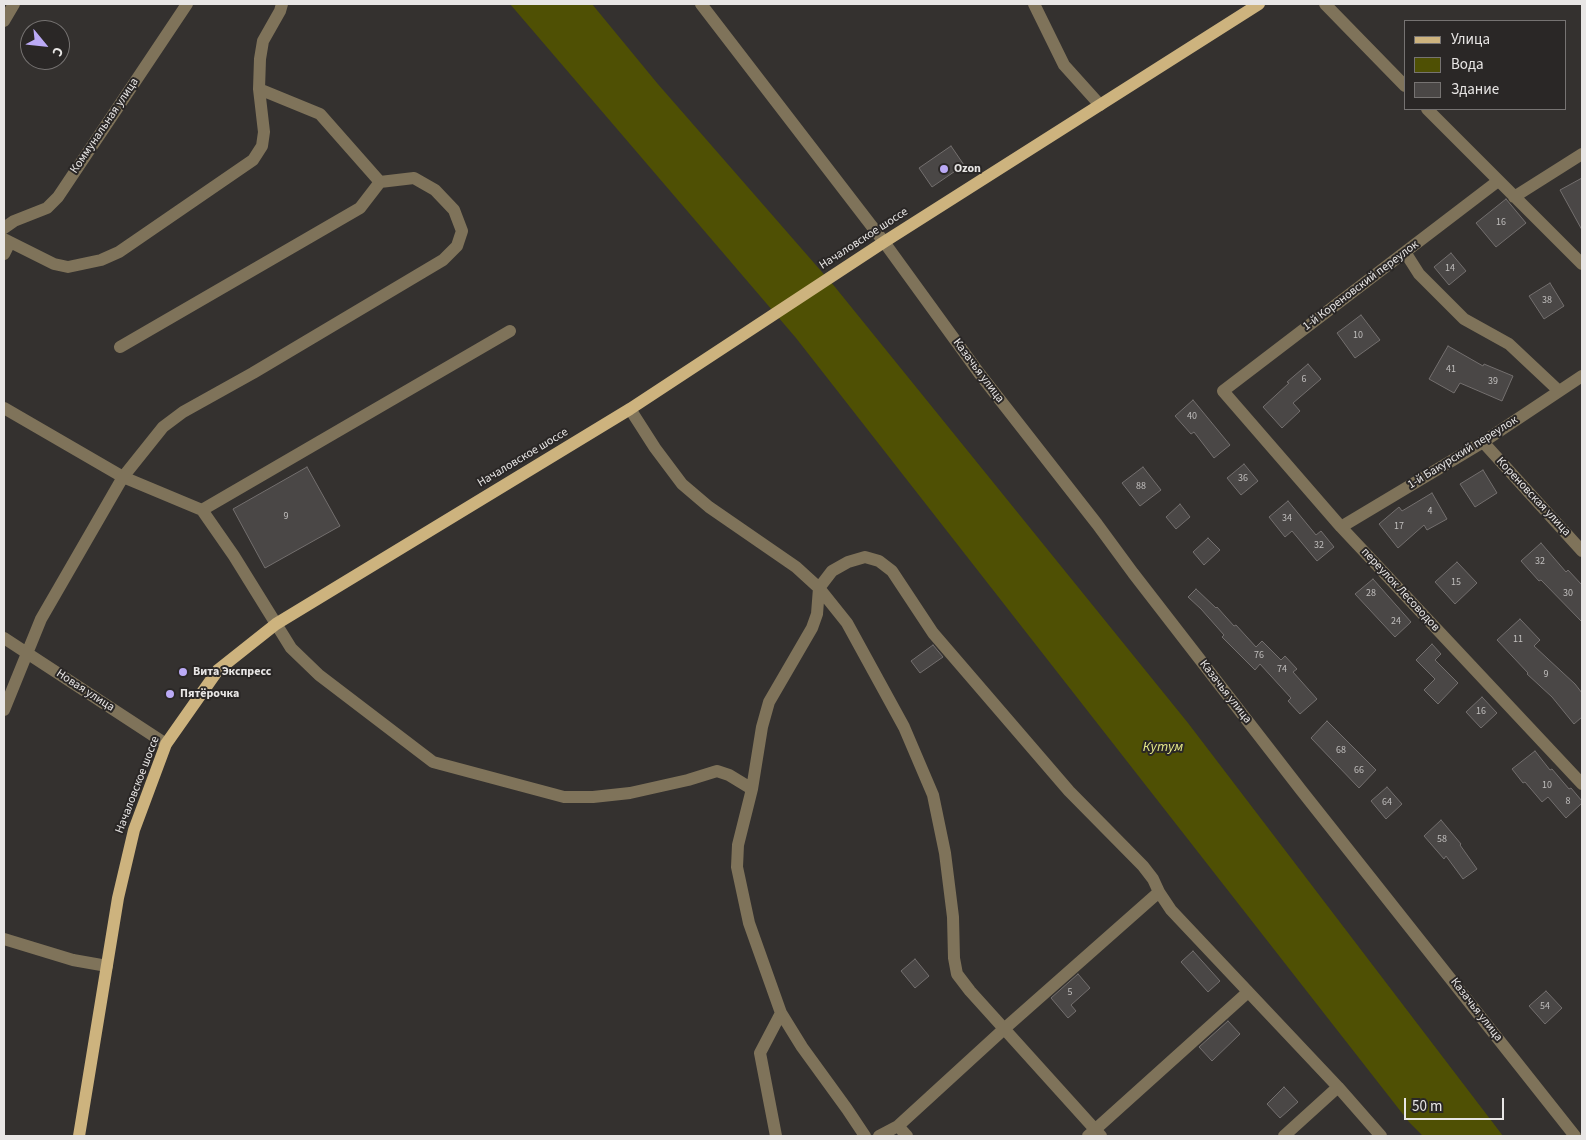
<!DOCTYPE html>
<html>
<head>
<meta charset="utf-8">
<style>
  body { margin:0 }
  #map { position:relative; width:1586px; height:1140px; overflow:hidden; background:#34312f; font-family:"Source Sans 3",sans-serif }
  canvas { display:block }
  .frame { position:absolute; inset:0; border:5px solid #e8e6e5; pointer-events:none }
  .legend { position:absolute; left:1404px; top:20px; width:162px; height:90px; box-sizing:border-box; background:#2a2726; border:1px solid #767372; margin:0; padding:6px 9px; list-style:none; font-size:15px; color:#e8e6e5 }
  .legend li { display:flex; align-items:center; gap:10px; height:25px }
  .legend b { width:25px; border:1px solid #767372 }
  .north { position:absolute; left:20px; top:20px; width:50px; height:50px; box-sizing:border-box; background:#2a2726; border:1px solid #767372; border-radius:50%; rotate:118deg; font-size:14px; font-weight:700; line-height:20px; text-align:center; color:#e8e6e5 }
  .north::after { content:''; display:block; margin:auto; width:18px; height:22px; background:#bbaaf6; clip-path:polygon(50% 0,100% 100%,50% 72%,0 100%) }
  .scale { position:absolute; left:1404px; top:1098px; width:100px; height:22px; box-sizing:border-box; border:2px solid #e8e6e5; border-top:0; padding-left:6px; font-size:15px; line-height:18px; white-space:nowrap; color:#e8e6e5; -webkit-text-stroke:4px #2a2726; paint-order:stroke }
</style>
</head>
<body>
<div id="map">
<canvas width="1586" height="1140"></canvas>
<div class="frame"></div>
<ul class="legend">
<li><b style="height:6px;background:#cdb37e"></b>Улица</li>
<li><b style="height:14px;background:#4f5004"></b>Вода</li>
<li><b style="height:14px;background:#4a4746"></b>Здание</li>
</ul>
<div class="north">С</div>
<div class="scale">50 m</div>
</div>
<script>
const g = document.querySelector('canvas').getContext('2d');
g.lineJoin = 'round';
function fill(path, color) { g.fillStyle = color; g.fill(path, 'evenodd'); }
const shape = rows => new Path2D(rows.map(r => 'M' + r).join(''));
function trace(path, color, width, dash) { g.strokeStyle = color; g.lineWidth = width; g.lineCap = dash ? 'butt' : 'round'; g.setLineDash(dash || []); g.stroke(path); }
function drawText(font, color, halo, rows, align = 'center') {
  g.font = font + ' "Source Sans 3",sans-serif'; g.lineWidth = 4; g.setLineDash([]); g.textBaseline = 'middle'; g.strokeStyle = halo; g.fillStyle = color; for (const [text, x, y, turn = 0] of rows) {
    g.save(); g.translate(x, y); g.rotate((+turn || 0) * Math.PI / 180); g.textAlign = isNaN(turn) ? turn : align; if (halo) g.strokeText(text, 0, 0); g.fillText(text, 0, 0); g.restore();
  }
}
const water = shape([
  [510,4,592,4,657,83,835,287,1188,723,1503,1136,1423,1136,1409,1122,796,338]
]);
const building = shape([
  [951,146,964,165,932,187,919,168,951,146],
  [1582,178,1582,230,1560,190,1582,178],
  [1506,199,1526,223,1496,247,1476,223,1506,199],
  [1451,253,1466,271,1449,285,1434,267,1451,253],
  [1550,283,1564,306,1544,319,1529,296,1550,283],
  [1361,315,1380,340,1355,358,1337,333,1361,315],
  [1448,346,1483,366,1484,364,1513,376,1502,401,1460,383,1454,393,1429,379,1448,346],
  [1308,364,1321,379,1293,403,1300,411,1282,428,1263,407,1289,383,1287,382,1308,364],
  [1193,400,1230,445,1214,458,1194,432,1191,434,1175,416,1193,400],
  [1244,464,1258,481,1241,495,1227,478,1244,464],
  [307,467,340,526,265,568,233,509,307,467],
  [1143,467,1161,490,1140,506,1122,483,1143,467],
  [1483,470,1497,493,1475,507,1460,484,1483,470],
  [1432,493,1447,519,1427,530,1424,525,1398,548,1379,524,1399,507,1402,511,1432,493],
  [1288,501,1316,535,1321,531,1334,547,1317,561,1292,531,1285,537,1269,517,1288,501],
  [1180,504,1190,517,1176,529,1166,517,1180,504],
  [1208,538,1220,550,1204,565,1193,552,1208,538],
  [1541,543,1566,572,1568,570,1582,585,1582,622,1541,580,1539,581,1521,561,1541,543],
  [1457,562,1477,583,1455,604,1435,582,1457,562],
  [1373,579,1411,622,1395,637,1355,594,1373,579],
  [1196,589,1216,608,1217,607,1234,626,1236,625,1256,647,1262,641,1281,660,1285,656,1297,669,1293,672,1317,699,1300,714,1288,701,1291,698,1260,664,1255,670,1222,637,1224,635,1201,609,1188,597,1196,589],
  [1520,619,1540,640,1534,646,1575,684,1582,693,1582,717,1574,724,1552,697,1527,674,1528,673,1497,640,1520,619],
  [1432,644,1441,654,1435,660,1458,683,1438,704,1424,690,1435,679,1416,660,1432,644],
  [933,645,943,657,920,673,911,661,933,645],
  [1482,697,1497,713,1481,728,1466,712,1482,697],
  [1327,721,1376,770,1359,788,1311,738,1327,721],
  [1535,751,1550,770,1552,769,1569,789,1571,788,1582,801,1582,803,1566,818,1548,797,1542,802,1525,782,1523,783,1512,769,1535,751],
  [1387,787,1402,804,1386,819,1371,801,1387,787],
  [1441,820,1461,844,1460,845,1477,869,1463,879,1446,856,1444,859,1424,836,1441,820],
  [1193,951,1220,981,1208,992,1181,962,1193,951],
  [915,959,929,976,915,988,901,971,915,959],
  [1078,974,1090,988,1071,1005,1076,1011,1068,1018,1051,998,1078,974],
  [1546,991,1562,1008,1545,1024,1529,1006,1546,991],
  [1228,1021,1240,1034,1212,1061,1199,1047,1228,1021],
  [1284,1087,1298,1102,1280,1118,1267,1104,1284,1087]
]);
const minor = shape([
  [701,4,884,242,979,373,1097,524,1133,573,1301,790,1575,1136],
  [1034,4,1064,65,1100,105],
  [1325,4,1405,86],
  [4,21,14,4],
  [1427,109,1582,264],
  [1498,181,1223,391,1341,527,1582,784],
  [1514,197,1582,154],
  [4,228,14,221,47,208,58,197,187,4],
  [4,239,54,264,68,267,101,260,119,252,253,160,262,146,264,132,259,89,260,59,263,41,280,11,282,4],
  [1405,252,1419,274,1464,319,1509,344,1559,391],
  [4,254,10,242],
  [120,347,360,208,380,182],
  [4,408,123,477,202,510,234,556,291,648,319,675,433,762,564,797,593,797,630,793,688,780,717,771,729,775,752,789],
  [630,409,655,448,682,484,709,507,796,567,819,588,847,623,904,727,933,795,945,853,953,917,954,958,957,974,970,991,1101,1136],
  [1483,442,1582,551],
  [202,510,510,331],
  [1341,527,1483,442,1582,376],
  [4,638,166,744],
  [4,710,41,619,123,477,163,427,183,412,253,373,443,260,457,246,462,231,454,210,435,190,414,178,380,182,320,114,259,89],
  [4,939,73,960,107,966],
  [898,1126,907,1136],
  [776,1136,760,1053,781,1013],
  [865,1136,847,1109,802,1047,781,1013,749,923,737,867,738,845,752,789,762,727,769,702,812,628,817,614,819,588,832,571,848,562,865,557,879,561,892,571,933,633,1069,791,1143,866,1153,879,1159,892,1171,910,1338,1087,1381,1136],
  [879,1136,898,1126,1004,1029,1159,892],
  [1088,1136,1248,992],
  [1284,1136,1338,1087]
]);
const major = shape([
  [79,1136,118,898,134,830,166,744,218,670,276,624,630,409,884,242,1259,4]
]);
const markers = [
  [944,169,5,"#bbaaf6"],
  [183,672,5,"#bbaaf6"],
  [170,694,5,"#bbaaf6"]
];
const numberNames = [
  ["16",1501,223],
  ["14",1450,269],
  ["38",1547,301],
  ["10",1358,336],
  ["41",1451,370],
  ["6",1304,380],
  ["39",1493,382],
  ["40",1192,417],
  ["36",1243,479],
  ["88",1141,487],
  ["4",1430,512],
  ["9",286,517],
  ["34",1287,519],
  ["17",1399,527],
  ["32",1319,546],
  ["32",1540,562],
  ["15",1456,583],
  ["28",1371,594],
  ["30",1568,594],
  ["24",1396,622],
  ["11",1518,640],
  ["76",1259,656],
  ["74",1282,670],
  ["9",1546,675],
  ["16",1481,712],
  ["68",1341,751],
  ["66",1359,771],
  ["10",1547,786],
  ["8",1568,802],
  ["64",1387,803],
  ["58",1442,840],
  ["5",1070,993],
  ["54",1545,1007]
];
const streetNames = [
  ["Коммунальная улица",105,126,-56],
  ["Началовское шоссе",864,239,-33],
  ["1-й Кореновский переулок",1361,286,-37],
  ["Казачья улица",978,371,53],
  ["1-й Бакурский переулок",1463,453,-32],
  ["Началовское шоссе",523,458,-31],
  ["Кореновская улица",1533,497,47],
  ["переулок Лесоводов",1400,590,47],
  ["Новая улица",85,691,33],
  ["Казачья улица",1225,692,52],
  ["Началовское шоссе",138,785,-69],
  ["Казачья улица",1476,1010,52]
];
const poiNames = [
  ["Ozon",954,169],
  ["Вита Экспресс",193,672],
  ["Пятёрочка",180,694]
];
const waterNames = [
  ["Кутум",1163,748]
];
fill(water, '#4f5004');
fill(building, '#4a4746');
trace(building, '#736f6e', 1);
trace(minor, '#7f735a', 12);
trace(major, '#cdb37e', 12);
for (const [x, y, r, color] of markers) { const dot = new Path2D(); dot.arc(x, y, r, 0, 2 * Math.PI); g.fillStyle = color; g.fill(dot); trace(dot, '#2a2726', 2); }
drawText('10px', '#c0bebd', null, numberNames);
drawText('12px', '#e8e6e5', '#2a2726', streetNames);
drawText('bold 12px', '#e8e6e5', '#2a2726', poiNames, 'left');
drawText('italic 14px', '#e5e888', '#2a2726', waterNames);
</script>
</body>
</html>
